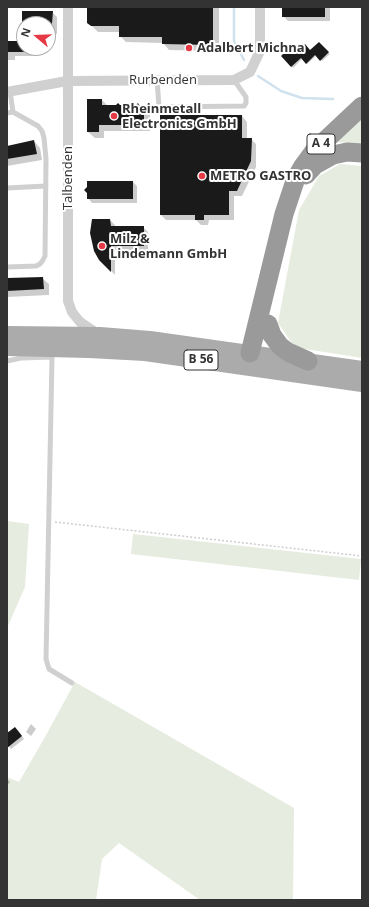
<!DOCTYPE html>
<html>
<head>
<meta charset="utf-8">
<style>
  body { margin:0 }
  #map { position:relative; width:369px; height:907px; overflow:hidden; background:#fff; font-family:"Open Sans",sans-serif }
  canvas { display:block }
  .frame { position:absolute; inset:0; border:8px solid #333; pointer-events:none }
  .north { position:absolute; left:16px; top:16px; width:40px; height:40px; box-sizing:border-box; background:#fff; border:1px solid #adadad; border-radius:50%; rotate:289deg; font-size:11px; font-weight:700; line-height:16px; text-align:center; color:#333 }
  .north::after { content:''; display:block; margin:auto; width:14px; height:18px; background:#e63946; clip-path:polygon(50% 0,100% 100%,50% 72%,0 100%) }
</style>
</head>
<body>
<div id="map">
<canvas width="369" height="907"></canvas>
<div class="frame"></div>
<div class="north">N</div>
</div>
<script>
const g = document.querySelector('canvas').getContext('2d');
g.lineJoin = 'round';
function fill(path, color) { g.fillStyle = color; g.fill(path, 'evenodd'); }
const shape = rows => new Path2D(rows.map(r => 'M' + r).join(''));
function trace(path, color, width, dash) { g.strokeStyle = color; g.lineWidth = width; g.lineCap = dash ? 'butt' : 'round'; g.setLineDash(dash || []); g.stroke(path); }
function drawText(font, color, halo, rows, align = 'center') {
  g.font = font + ' "Open Sans",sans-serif'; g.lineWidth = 4; g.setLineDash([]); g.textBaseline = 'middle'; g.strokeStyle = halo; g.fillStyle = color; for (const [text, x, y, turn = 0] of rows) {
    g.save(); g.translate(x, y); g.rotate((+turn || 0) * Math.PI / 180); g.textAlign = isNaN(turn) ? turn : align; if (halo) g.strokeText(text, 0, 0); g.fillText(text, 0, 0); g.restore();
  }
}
const green = shape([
  [362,117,362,144,335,142],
  [340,164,362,166,362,358,299,348,292,343,278,323,299,210,319,176],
  [7,521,29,524,25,587,7,628],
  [133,534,361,559,359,580,131,554],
  [75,682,294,808,293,900,200,900,119,843,102,859,96,900,7,900,7,777,19,782,45,737]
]);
const shadow = shape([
  [88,7,219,7,219,51,169,50,163,43,126,42,120,36,120,32,98,32,88,22],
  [283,7,330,7,330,21,288,21,283,16],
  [23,12,52,12,57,17,57,34,48,34,48,24,24,24,24,48,39,48,39,56,15,56,15,60,7,60,7,42,22,42],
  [319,43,330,54,322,61,317,55,307,64,302,59,293,68,282,56,310,51],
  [88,100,102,100,108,106,144,106,150,112,150,131,104,131,104,138,95,138,88,132],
  [242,116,247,122,247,139,251,139,256,144,256,167,242,196,234,196,234,220,209,220,208,225,201,225,196,220,166,220,161,215],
  [34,141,40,148,42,160,7,166,7,147],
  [133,182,137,186,137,203,92,203,88,198],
  [110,220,115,225,115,227,143,227,148,232,148,250,115,250,115,275,100,259],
  [42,278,49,284,49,295,7,297,7,279],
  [31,724,36,729,31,736,26,732],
  [18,730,24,739,11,749,7,744,7,740],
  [7,779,10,782,7,786]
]);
const stream = shape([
  [234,7,234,41,244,60],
  [258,76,281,91,302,98,333,99]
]);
const building = shape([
  [87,7,213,7,213,45,162,44,162,37,119,37,119,26,91,26,87,23],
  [282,7,325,7,325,17,282,17],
  [22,11,53,11,52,24,22,24],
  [7,41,24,41,24,52,7,52],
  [319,42,329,52,320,61,315,55,306,64,301,58,291,67,281,56,290,47,295,53,305,44,310,50],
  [87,99,102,99,102,105,116,105,118,103,120,105,136,105,138,103,139,105,144,105,144,125,99,125,99,132,87,132],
  [160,115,242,115,242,138,252,138,251,161,237,191,229,191,229,215,204,215,204,220,195,220,195,215,160,215],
  [34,140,37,154,7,159,7,146],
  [87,181,133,181,133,199,87,199,87,193,84,190,87,187],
  [92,219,110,219,111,226,144,226,144,246,111,246,111,272,99,260,94,251,90,233],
  [43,277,44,289,7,291,7,278],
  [15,727,22,736,7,748,7,733]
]);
const path = shape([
  [55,522,362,556]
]);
const service = shape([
  [157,80,159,106,161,107,244,106,246,103,246,97,234,80],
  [10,91,13,112],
  [7,113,13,112,38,126,42,131,44,138,46,159,45,256,43,260,40,264,36,266,7,267],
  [7,188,46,186],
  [7,361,21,358,52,357,46,659,49,669,72,683]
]);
const minor = shape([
  [68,7,68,301,72,312,80,322,98,334],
  [7,92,67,81,234,80,250,72,260,51,260,7]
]);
const primary = shape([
  [7,334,100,335,150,339,362,369],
  [7,348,89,350,145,353,362,384]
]);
const motorway = shape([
  [306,175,315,165,333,155,347,152,362,153],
  [268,324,272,335,280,346,288,352,308,361],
  [250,353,284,214,296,178,303,166,314,151,362,106]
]);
const markers = [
  [189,48,4,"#e63946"],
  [114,116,4,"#e63946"],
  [202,176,4,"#e63946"],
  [102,246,4,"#e63946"]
];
const shields = [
  [321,144,28],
  [201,360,34]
];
const shieldNames = [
  ["A 4",321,144],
  ["B 56",201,360]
];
const poiNames = [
  ["Adalbert Michna",197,48],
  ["Rheinmetall",122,109],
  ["Electronics GmbH",122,124],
  ["METRO GASTRO",210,176],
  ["Milz &",110,239],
  ["Lindemann GmbH",110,254]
];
const streetNames = [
  ["Rurbenden",163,80],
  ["Talbenden",68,178,-90]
];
fill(green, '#e6ecdf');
fill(shadow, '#0003');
trace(stream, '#cfe2ee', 2.5);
fill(building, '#1a1a1a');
trace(path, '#cdcdcd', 1.5, [2, 2]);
trace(service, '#d0d0d0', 5);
trace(minor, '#d0d0d0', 10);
trace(primary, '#ababab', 16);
trace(motorway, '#9a9a9a', 19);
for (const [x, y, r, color] of markers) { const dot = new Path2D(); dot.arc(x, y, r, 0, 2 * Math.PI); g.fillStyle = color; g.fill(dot); trace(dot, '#fff', 1.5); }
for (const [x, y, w] of shields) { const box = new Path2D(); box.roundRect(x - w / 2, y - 10, w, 20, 3); g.fillStyle = '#fff'; g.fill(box); trace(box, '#333', 1); }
drawText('bold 12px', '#333', null, shieldNames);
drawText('bold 13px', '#333', '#fff', poiNames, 'left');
drawText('13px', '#333', '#fff', streetNames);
</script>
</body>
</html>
